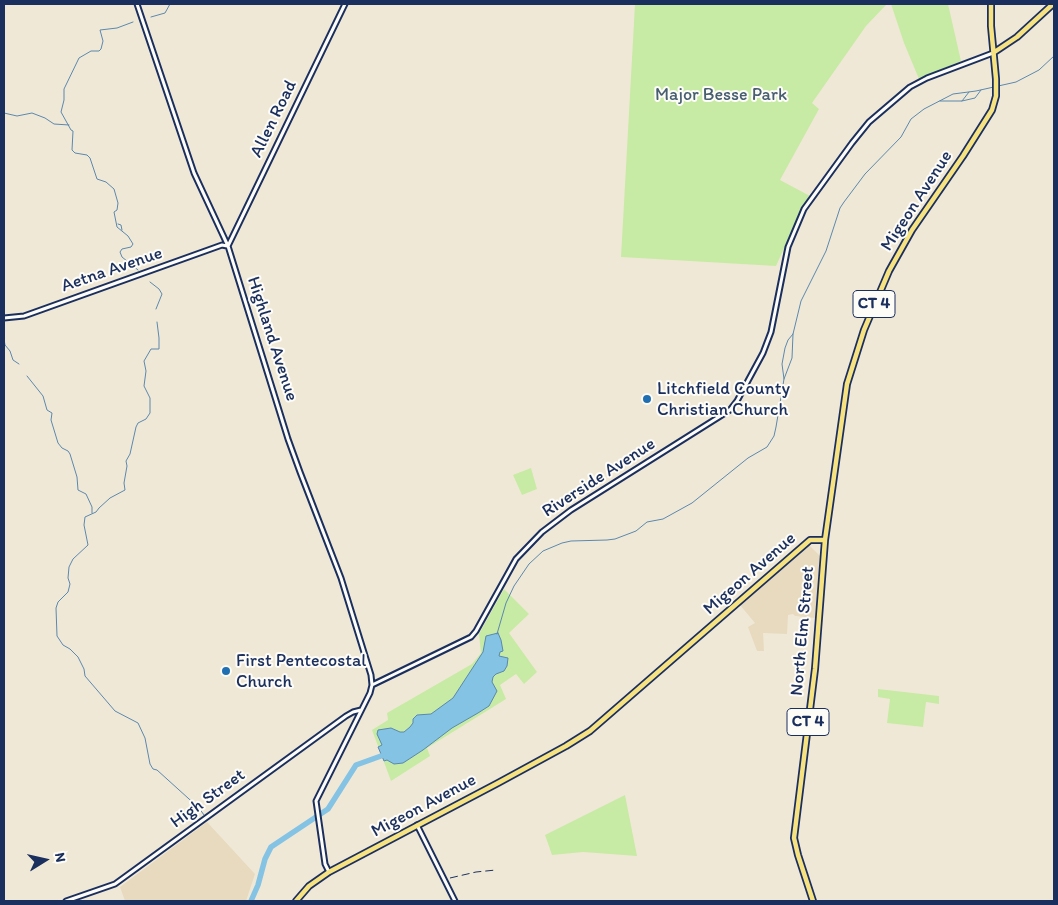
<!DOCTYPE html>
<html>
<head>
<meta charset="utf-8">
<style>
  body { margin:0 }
  #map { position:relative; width:1058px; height:905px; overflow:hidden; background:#f0e8d6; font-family:Itim,sans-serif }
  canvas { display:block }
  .frame { position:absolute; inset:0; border:5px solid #1b2f5e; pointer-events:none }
  .north { position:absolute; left:20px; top:835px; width:50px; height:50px; -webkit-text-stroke:4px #fdfcf7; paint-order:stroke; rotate:80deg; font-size:14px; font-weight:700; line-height:20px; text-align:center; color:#1b2f5e }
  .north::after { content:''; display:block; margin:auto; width:18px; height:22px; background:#1b2f5e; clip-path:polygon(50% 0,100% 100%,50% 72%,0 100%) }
</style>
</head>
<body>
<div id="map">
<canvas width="1058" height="905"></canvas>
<div class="frame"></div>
<div class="north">N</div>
</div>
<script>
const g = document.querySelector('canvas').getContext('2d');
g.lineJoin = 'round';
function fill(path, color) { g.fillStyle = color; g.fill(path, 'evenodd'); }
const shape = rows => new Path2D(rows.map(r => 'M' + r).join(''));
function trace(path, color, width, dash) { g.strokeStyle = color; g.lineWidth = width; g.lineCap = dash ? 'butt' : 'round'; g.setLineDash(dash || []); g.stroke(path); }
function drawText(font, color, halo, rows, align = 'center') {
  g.font = font + ' Itim,sans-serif'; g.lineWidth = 4; g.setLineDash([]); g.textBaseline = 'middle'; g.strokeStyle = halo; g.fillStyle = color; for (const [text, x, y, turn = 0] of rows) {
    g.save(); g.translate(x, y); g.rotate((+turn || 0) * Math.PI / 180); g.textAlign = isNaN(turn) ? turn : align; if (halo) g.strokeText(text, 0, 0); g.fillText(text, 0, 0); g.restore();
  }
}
const built = shape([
  [809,545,820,556,815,618,795,616,793,614,788,615,787,634,763,633,764,651,757,651,748,627,755,623,740,605],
  [207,822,255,874,246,901,125,901,120,887]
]);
const green = shape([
  [635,4,887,4,866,26,812,103,819,109,780,180,810,196,804,204,776,266,621,257],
  [891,4,948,4,961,61,919,79,904,43],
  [531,468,537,489,522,495,513,475],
  [504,589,529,614,509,633,537,672,524,684,516,674,500,685,506,699,427,748,430,756,391,781,372,730,388,720,387,713,472,664,481,653,479,634],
  [878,689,939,696,939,704,926,702,923,727,887,723,890,699,878,697],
  [625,795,637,856,583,852,552,855,545,835]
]);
const water = shape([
  [498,633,501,640,503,651,500,652,499,656,508,658,507,666,504,671,496,674,493,677,492,682,497,691,489,706,478,713,452,728,423,750,403,763,394,764,387,760,384,761,378,747,382,745,377,734,378,730,391,728,400,732,404,732,410,727,413,723,413,719,417,715,431,714,453,698,483,652,486,636,498,633]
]);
const stream = shape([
  [151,17,165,13,170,4],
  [133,22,117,28,100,30,103,41,101,49,99,51,91,51,79,58,64,89,64,100,61,112,71,130,73,131,72,150,75,153,87,155,90,158,97,179,106,182,114,189,118,203,117,210,114,212,117,227,128,236,133,244,131,247,122,249,120,252,122,257,138,270],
  [940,101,962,101,969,92],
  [962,101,975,98,981,90],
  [4,113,17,116,32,113,45,118,54,124,69,125],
  [118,224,121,225,122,230],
  [150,282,159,289,162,294,156,309],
  [157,322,159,338,159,349,151,349,144,361,146,371,144,386,150,398,150,413,146,419,138,423,136,427,130,454,126,461,127,466,124,483,125,490,110,498,99,508,96,512,85,517,84,525,88,545,73,559,69,567,68,578,70,584,68,592,58,602,56,608,57,636,63,645,70,649,78,657,84,669,85,676,115,711,138,723,145,738,150,764,153,769,157,770,199,808,204,815],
  [4,339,5,345,10,351,13,360,19,364],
  [27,376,43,396,47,410,52,413,51,420,58,443,62,448,68,451,70,454,77,477,78,490,86,494,92,507,92,513],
  [784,379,792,358,793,334],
  [497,634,506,603,514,586,529,564,543,551,562,543,571,541,607,540,615,539,636,531,647,522,663,519,692,503,748,458,767,447,774,436,776,427,784,379,782,364,785,348,788,340,793,334,801,301,826,251,840,208,844,202,865,174,901,137,911,119,924,109,953,94,976,91,1016,82,1039,70,1054,56]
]);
const river = shape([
  [251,901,258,885,265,859,271,847,328,809,356,765,381,756]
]);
const minor = shape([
  [137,4,194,173,228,246,288,439,300,472,341,578,371,675,372,685,370,693,316,801,325,864,329,872],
  [228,246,345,4],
  [4,318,24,316,222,245,227,246],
  [372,685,471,637,476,631,516,559,542,532,571,510,730,410,737,401,763,353,771,332,788,247,804,209,852,143,869,122,910,87,927,78,993,53],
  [417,825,455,901],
  [66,901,115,884,346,716,353,712,361,710]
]);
const major = shape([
  [993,53,1017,37,1053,4],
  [296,901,309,886,329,872,498,783,566,746,590,731,810,540,825,540],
  [813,901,798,855,794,838,815,669,825,540,847,384,864,330,889,271,912,230,963,156,992,110,996,96,996,79,991,26,991,4]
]);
const rail = shape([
  [450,878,476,872,496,870]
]);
const markers = [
  [647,399,5,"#1f6fb2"],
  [226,671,5,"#1f6fb2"]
];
const shields = [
  [874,304,42],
  [808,722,42]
];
const shieldNames = [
  ["CT 4",874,304],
  ["CT 4",808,722]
];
const parkNames = [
  ["Major Besse Park",721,95]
];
const streetNames = [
  ["Allen Road",274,119,-64],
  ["Migeon Avenue",917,201,-57],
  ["Aetna Avenue",112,270,-19],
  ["Highland Avenue",272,339,72],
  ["Riverside Avenue",599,478,-33],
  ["Migeon Avenue",750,574,-41],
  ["North Elm Street",803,631,-85],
  ["High Street",208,799,-36],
  ["Migeon Avenue",424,806,-28]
];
const poiNames = [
  ["Litchfield County",657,389],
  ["Christian Church",657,410],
  ["First Pentecostal",236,661],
  ["Church",236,682]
];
fill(built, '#e7dabf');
fill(green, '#c7eba4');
fill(water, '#84c3e4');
trace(water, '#5a88ae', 1);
trace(stream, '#5a88ae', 1);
trace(river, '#84c3e4', 5.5);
trace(minor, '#1b2f5e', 7);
trace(major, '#1b2f5e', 8);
trace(minor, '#fdfcf7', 3);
trace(major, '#f6e281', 4.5);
trace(rail, '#1b2f5e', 1, [8, 4]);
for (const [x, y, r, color] of markers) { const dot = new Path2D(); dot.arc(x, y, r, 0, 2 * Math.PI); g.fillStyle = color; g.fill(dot); trace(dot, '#fdfcf7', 2); }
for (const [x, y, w] of shields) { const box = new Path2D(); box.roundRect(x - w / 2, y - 13.5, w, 27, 4); g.fillStyle = '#fdfcf7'; g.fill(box); trace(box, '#1b2f5e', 1); }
drawText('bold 16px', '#1b2f5e', null, shieldNames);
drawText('18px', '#465e70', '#fdfcf7', parkNames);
drawText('18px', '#1b2f5e', '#fdfcf7', streetNames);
drawText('18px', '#1b2f5e', '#fdfcf7', poiNames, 'left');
</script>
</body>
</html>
